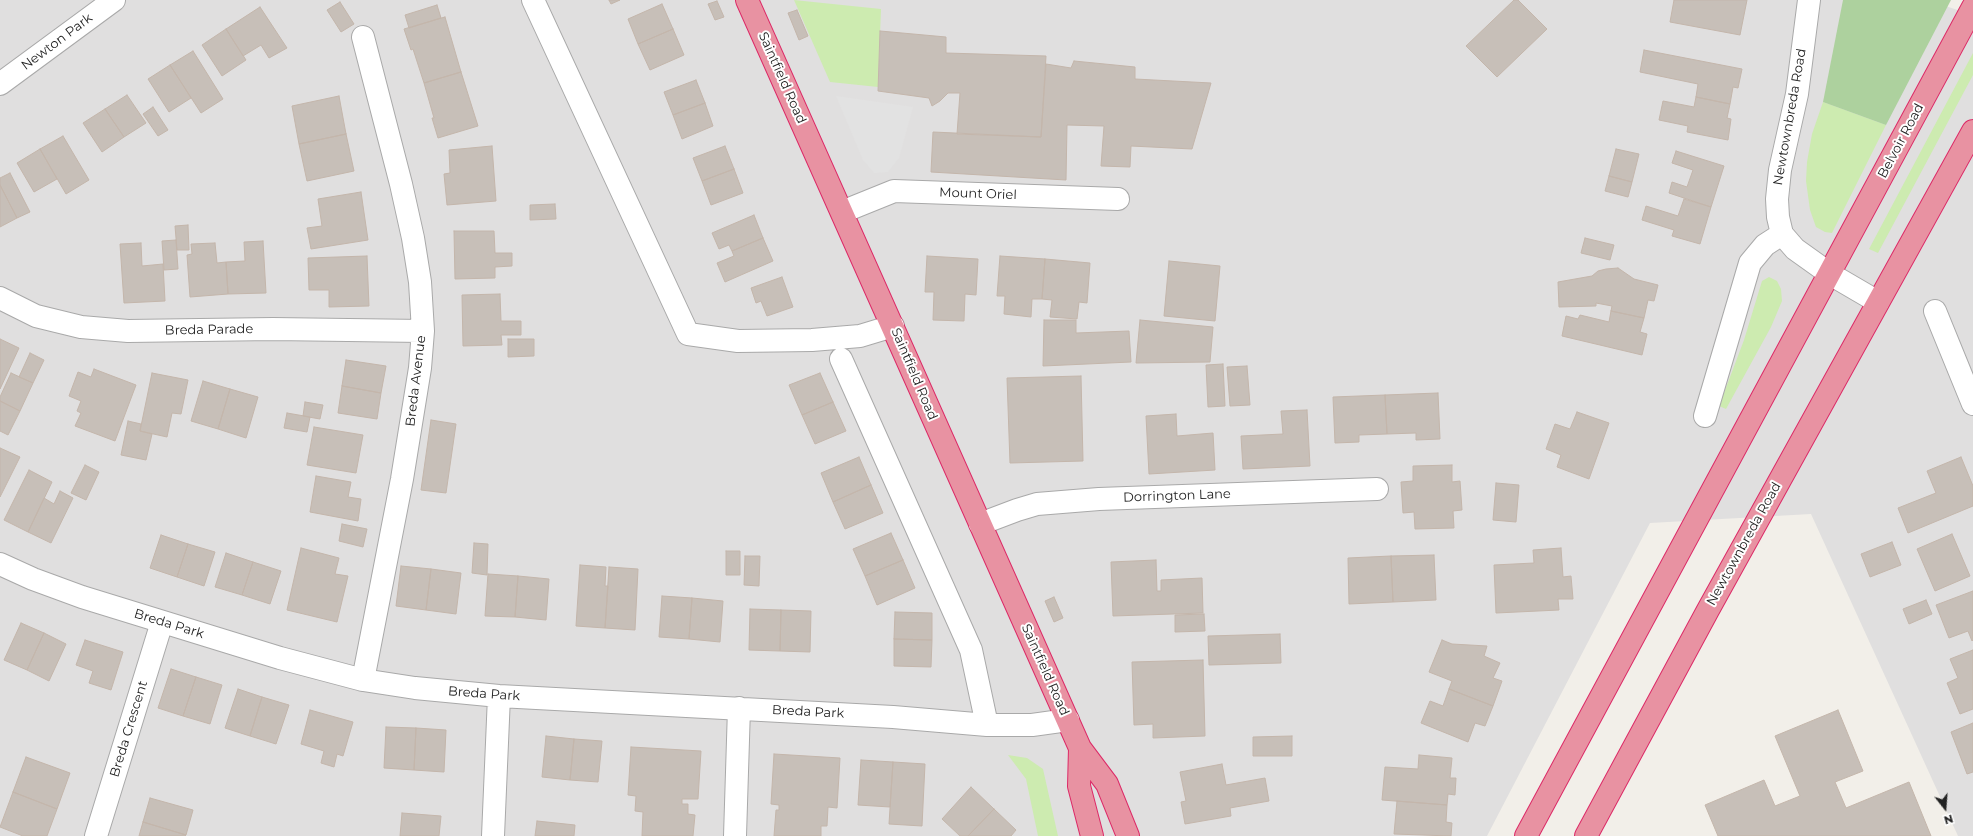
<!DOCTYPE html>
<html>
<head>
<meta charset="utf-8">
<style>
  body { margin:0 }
  #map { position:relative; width:1973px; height:836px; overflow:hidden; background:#f2efe9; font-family:Montserrat,sans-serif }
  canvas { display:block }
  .north { position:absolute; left:1925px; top:788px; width:40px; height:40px; -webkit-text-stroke:3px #fff; paint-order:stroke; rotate:163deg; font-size:11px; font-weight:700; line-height:16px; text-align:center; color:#222 }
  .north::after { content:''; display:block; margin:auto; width:14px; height:18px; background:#222; clip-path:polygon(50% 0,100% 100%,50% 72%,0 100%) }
</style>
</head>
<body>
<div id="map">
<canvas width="1973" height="836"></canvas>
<div class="north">N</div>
</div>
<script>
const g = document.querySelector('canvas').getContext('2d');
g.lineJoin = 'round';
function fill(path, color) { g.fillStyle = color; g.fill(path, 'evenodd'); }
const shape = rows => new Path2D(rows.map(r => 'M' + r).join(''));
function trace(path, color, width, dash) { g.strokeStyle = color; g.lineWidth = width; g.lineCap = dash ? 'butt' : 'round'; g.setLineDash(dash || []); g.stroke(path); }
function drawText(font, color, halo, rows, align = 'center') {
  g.font = font + ' Montserrat,sans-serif'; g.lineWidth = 4; g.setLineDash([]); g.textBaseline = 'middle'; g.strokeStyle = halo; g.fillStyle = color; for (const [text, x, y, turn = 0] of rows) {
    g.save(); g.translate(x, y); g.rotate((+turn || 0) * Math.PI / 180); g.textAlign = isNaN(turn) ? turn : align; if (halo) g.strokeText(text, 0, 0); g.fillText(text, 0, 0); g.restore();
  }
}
const residential = shape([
  [0,0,1927,0,1973,15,1973,836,1958,836,1811,514,1650,523,1487,836,0,836]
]);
const grass = shape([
  [794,0,881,9,878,87,830,82],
  [1973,53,1973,75,1878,253,1869,249],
  [1823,102,1886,125,1832,233,1825,232,1816,227,1810,210,1806,181,1807,162,1812,134],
  [1769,277,1777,281,1781,289,1782,301,1771,327,1726,409,1719,406,1744,340,1762,281],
  [1008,755,1027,758,1043,769,1058,836,1038,836,1026,779]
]);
const forest = shape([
  [1843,0,1951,0,1886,125,1823,102]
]);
const parking = shape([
  [836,96,913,107,899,158,888,172,874,173,863,160]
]);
const building = shape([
  [609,0,620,0,611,4,609,0],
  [1514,0,1518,0,1547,29,1497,77,1466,46,1514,0],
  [1674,0,1747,0,1740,35,1670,22,1674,0],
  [717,1,724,17,715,20,708,4,717,1],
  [340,2,354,24,341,32,327,10,340,2],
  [662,4,673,29,638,44,628,19,662,4],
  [437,5,441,18,409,28,405,15,437,5],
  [260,7,287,48,269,58,261,45,243,56,226,29,260,7],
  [797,10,808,36,799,40,788,13,797,10],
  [445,17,461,72,424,83,413,49,411,50,404,29,445,17],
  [226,29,246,60,222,76,202,45,226,29],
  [673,29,684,55,650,70,638,44,673,29],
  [880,31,946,37,946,53,1046,56,1041,137,957,134,960,93,948,93,940,101,932,106,929,98,878,91,880,31],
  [1644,50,1742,69,1738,88,1733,87,1730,104,1696,97,1698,84,1640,72,1644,50],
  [193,51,223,99,201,113,170,65,193,51],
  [1074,61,1135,67,1135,79,1211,83,1192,149,1131,146,1130,167,1101,166,1104,126,1067,125,1066,180,931,172,933,132,1041,137,1046,64,1071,68,1074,61],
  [170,65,191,98,169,112,148,79,170,65],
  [461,72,478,126,438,138,432,118,434,118,424,83,461,72],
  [696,80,705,103,673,115,664,92,696,80],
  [127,95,146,123,124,137,105,109,127,95],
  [339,96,346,134,299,144,292,106,339,96],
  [1696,97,1730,104,1727,118,1731,119,1728,140,1687,132,1688,126,1659,120,1663,101,1694,107,1696,97],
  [705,103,713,126,682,139,673,115,705,103],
  [153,107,168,130,158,136,143,114,153,107],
  [105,109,124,137,102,152,83,123,105,109],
  [346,134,354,171,307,181,299,144,346,134],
  [63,136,89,180,66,194,40,149,63,136],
  [492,146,496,201,447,205,444,174,450,173,449,150,492,146],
  [725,146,734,169,702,181,693,158,725,146],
  [40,149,57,179,34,192,17,163,40,149],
  [1616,149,1639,154,1632,182,1609,176,1616,149],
  [1676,151,1724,166,1711,207,1669,193,1672,182,1687,187,1693,170,1672,163,1676,151],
  [734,169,743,193,711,205,702,181,734,169],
  [10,173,30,212,17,218,0,185,0,178,10,173],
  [1609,176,1632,182,1628,197,1605,191,1609,176],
  [0,185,17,218,0,227,0,185],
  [361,192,368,240,311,249,307,228,322,226,318,199,361,192],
  [1684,199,1711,207,1700,244,1672,236,1674,230,1642,220,1646,206,1678,216,1684,199],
  [555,204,556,219,530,220,530,205,555,204],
  [754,215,763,238,732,251,729,245,719,249,712,233,754,215],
  [188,225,189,250,177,250,175,226,188,225],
  [454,231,494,231,495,253,512,253,512,266,495,267,495,278,455,279,454,231],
  [763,238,773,261,725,282,717,263,734,256,732,251,763,238],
  [1585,238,1614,245,1610,260,1581,253,1585,238],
  [176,240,178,269,164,270,162,241,176,240],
  [263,241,266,293,228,294,226,262,245,261,244,242,263,241],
  [141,243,142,266,163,264,165,301,124,303,120,244,141,243],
  [215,243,217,263,226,262,228,294,190,297,187,255,192,254,191,244,215,243],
  [367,256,369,306,329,307,329,290,309,290,308,258,367,256],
  [927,256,978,259,976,295,965,294,964,321,933,320,934,292,925,292,927,256],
  [1000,256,1045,259,1042,299,1032,299,1031,317,1004,314,1005,296,997,296,1000,256],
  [1045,259,1090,263,1087,303,1079,302,1077,319,1050,317,1052,300,1042,299,1045,259],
  [1169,261,1220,266,1215,321,1164,316,1169,261],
  [1618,268,1634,279,1658,285,1654,301,1648,300,1644,318,1611,311,1612,306,1596,303,1596,306,1559,307,1558,282,1592,276,1598,271,1606,269,1618,268],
  [782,277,793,307,767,316,761,301,756,303,751,288,782,277],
  [500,294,501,321,521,321,521,335,501,335,502,345,463,346,462,295,500,294],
  [1611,311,1644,318,1640,332,1647,334,1642,355,1562,336,1566,316,1578,319,1580,315,1609,322,1611,311],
  [1044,320,1076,320,1076,333,1129,331,1131,362,1043,366,1044,320],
  [1140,320,1213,327,1210,362,1136,363,1140,320],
  [0,339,19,348,0,389,0,339],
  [508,339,534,339,534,356,508,357,508,339],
  [30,353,44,360,33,383,19,377,30,353],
  [346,360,386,366,381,393,342,386,346,360],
  [1223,364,1225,406,1208,407,1206,365,1223,364],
  [1247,366,1250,405,1230,406,1227,367,1247,366],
  [94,369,136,385,115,441,75,426,81,413,77,411,81,401,69,396,78,372,91,377,94,369],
  [11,373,33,383,20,411,0,401,0,397,11,373],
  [152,373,188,380,181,414,172,413,167,437,140,431,152,373],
  [820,373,833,402,802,415,789,385,820,373],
  [1081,376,1083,461,1010,463,1007,378,1081,376],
  [203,381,230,389,218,429,191,421,203,381],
  [342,386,381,393,377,419,338,413,342,386],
  [230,389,258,397,246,438,218,429,230,389],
  [1438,393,1440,439,1416,440,1416,433,1387,434,1385,395,1438,393],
  [1385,395,1387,434,1359,435,1359,442,1335,443,1333,397,1385,395],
  [0,401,20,411,8,435,0,431,0,401],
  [305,402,323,405,320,419,303,416,305,402],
  [833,402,846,431,815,444,802,415,833,402],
  [1307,410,1310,466,1243,469,1241,436,1283,434,1281,411,1307,410],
  [1577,412,1609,423,1589,479,1557,467,1561,455,1546,449,1555,424,1570,429,1577,412],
  [287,413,310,417,307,432,284,428,287,413],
  [1176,414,1177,436,1213,433,1215,470,1149,474,1146,416,1176,414],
  [431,420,456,424,446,493,421,490,431,420],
  [128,421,141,424,140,431,152,434,146,460,121,455,128,421],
  [314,427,363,435,356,473,307,465,314,427],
  [0,448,20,457,0,497,0,448],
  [859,457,871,485,833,502,821,473,859,457],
  [1961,457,1973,486,1973,506,1908,533,1898,508,1936,493,1927,471,1961,457],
  [85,465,99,472,86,500,71,493,85,465],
  [1452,465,1452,482,1460,481,1462,510,1453,511,1454,528,1415,529,1414,512,1403,513,1401,482,1413,481,1413,466,1452,465],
  [29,470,52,482,28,532,4,520,29,470],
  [316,476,351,482,348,497,361,499,358,521,310,512,316,476],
  [1496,483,1519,485,1516,522,1493,520,1496,483],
  [871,485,883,513,845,529,833,502,871,485],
  [60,491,73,498,51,543,28,532,44,498,54,504,60,491],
  [342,524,367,529,363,547,339,541,342,524],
  [891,533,903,560,865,576,853,549,891,533],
  [1952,534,1970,576,1935,591,1917,549,1952,534],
  [161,535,188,544,177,577,150,568,161,535],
  [1892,542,1901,565,1870,577,1861,554,1892,542],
  [474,543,488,544,487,575,472,573,474,543],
  [188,544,215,552,204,586,177,577,188,544],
  [301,548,339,558,335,574,348,576,337,622,287,610,301,548],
  [1561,548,1563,577,1571,576,1573,599,1558,599,1559,610,1496,613,1494,565,1534,563,1533,550,1561,548],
  [726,551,740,551,740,575,726,575,726,551],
  [226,553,253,562,242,595,215,587,226,553],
  [1434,555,1436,600,1393,602,1391,556,1434,555],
  [745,556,760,556,759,586,744,585,745,556],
  [1391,556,1393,602,1349,604,1348,558,1391,556],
  [903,560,915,588,877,605,865,576,903,560],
  [1156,560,1157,591,1161,591,1161,580,1202,578,1203,613,1113,616,1111,562,1156,560],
  [253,562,281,571,270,604,242,595,253,562],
  [580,565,606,567,605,586,608,586,605,628,576,626,580,565],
  [401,566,431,569,426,610,396,606,401,566],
  [609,567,638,569,635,630,605,628,609,567],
  [431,569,461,573,456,614,426,610,431,569],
  [488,574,518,576,515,617,485,616,488,574],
  [518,576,549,579,546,620,515,617,518,576],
  [1973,591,1973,640,1972,641,1968,631,1949,638,1936,605,1973,591],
  [662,596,692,598,689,639,659,637,662,596],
  [1054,597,1063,618,1054,622,1045,601,1054,597],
  [692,598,723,601,720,642,689,639,692,598],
  [1926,600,1932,614,1909,624,1903,609,1926,600],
  [750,609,781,610,780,651,749,650,750,609],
  [781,610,811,611,810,652,780,651,781,610],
  [895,612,932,613,932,640,894,639,895,612],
  [1204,614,1205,631,1175,632,1175,615,1204,614],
  [21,623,44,633,27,670,4,660,21,623],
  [44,633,66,644,49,681,27,670,44,633],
  [1280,634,1281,663,1209,665,1208,636,1280,634],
  [894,639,932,640,931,667,894,666,894,639],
  [85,640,123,652,111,690,89,683,93,671,76,665,85,640],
  [1442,640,1452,644,1487,646,1484,656,1500,663,1493,678,1502,681,1493,706,1449,689,1452,681,1429,672,1442,640],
  [1973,650,1973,709,1960,714,1947,683,1958,678,1950,659,1973,650],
  [1203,660,1205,736,1153,738,1153,724,1134,725,1132,662,1203,660],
  [171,669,196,677,183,716,158,708,171,669],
  [196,677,222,685,210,724,183,716,196,677],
  [238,689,262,697,250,736,225,728,238,689],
  [1449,689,1493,706,1485,726,1475,723,1468,742,1421,723,1430,701,1443,706,1449,689],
  [262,697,289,705,276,744,250,736,262,697],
  [310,710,353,722,343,756,337,754,334,767,321,763,324,751,301,744,310,710],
  [1838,710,1863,771,1835,782,1846,808,1909,782,1931,836,1718,836,1705,805,1764,780,1775,806,1800,796,1775,736,1838,710],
  [1973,723,1973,772,1967,774,1951,732,1973,723],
  [386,727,416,728,414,770,384,768,386,727],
  [416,728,446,730,444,772,414,770,416,728],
  [546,736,574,739,570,780,542,777,546,736],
  [1292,736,1292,756,1253,756,1253,737,1292,736],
  [574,739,602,741,598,782,570,780,574,739],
  [631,747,701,751,698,799,682,799,682,804,688,804,688,814,695,815,693,836,642,836,643,812,635,811,636,796,628,795,631,747],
  [774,754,840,758,837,808,828,807,827,826,821,826,821,836,774,836,776,810,779,810,779,805,771,804,774,754],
  [1419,755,1452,758,1450,778,1456,778,1455,795,1448,794,1447,805,1382,800,1385,767,1418,769,1419,755],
  [26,757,70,773,57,809,13,792,26,757],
  [861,760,893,762,890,807,858,805,861,760],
  [893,762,925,764,922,826,889,824,893,762],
  [1222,764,1226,785,1265,778,1269,801,1230,808,1231,816,1185,824,1181,802,1186,801,1180,772,1222,764],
  [971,787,994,809,968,836,960,836,942,819,971,787],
  [13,792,57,809,47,836,23,836,0,827,13,792],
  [150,798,193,810,186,835,143,822,150,798],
  [1397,801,1447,805,1446,822,1452,823,1451,836,1394,834,1397,801],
  [994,809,1016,830,1011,836,968,836,994,809],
  [402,813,441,816,439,836,400,836,402,813],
  [537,821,575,825,574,836,535,836,537,821],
  [143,822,186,835,185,836,139,836,143,822]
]);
const minor = shape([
  [533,0,688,334,738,341,812,340,860,336,893,326],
  [1809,0,1797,94,1780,170,1777,199,1778,217,1782,234,1795,249,1830,274,1878,302],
  [0,84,114,0],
  [842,212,894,191,1118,199],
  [0,298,36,316,81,327,128,331,273,329,423,331],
  [1935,311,1973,404],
  [841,359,971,650,987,725],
  [1705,416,1750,263,1765,245,1782,234],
  [980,524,1017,510,1037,504,1099,499,1377,489],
  [0,564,33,579,82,597,280,658,363,680,415,688,499,696,893,717,987,725,1032,725,1068,720],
  [363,680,402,479,420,368,423,331,420,282,413,238,401,184,363,37],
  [96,836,162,622],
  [493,836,499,696],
  [735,836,739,708]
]);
const highway = shape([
  [747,0,1080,748,1107,784,1128,836],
  [1080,748,1079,786,1092,836],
  [1526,836,1973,7],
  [1586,836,1708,610,1973,131]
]);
const streetNames = [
  ["Newton Park",57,42,-37],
  ["Saintfield Road",782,78,66],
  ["Newtownbreda Road",1790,117,-80],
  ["Belvoir Road",1901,141,-62],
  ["Mount Oriel",978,194,2],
  ["Breda Parade",209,330,-1],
  ["Saintfield Road",914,374,67],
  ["Breda Avenue",416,381,-83],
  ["Dorrington Lane",1177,496,-2],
  ["Newtownbreda Road",1744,544,-61],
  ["Breda Park",169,624,17],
  ["Saintfield Road",1045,670,66],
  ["Breda Park",484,694,4],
  ["Breda Park",808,712,3],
  ["Breda Crescent",129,729,-73]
];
fill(residential, '#e0dfdf');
fill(grass, '#cdebb0');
fill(forest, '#add19e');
fill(parking, '#e2e2e2');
fill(building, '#c7bfb8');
trace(building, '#c4b6ab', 1);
trace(minor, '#a9a9a9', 24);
trace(highway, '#dc2a67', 24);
trace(minor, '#fff', 22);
trace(highway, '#e892a2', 22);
drawText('13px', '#222', '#fff', streetNames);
</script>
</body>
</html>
